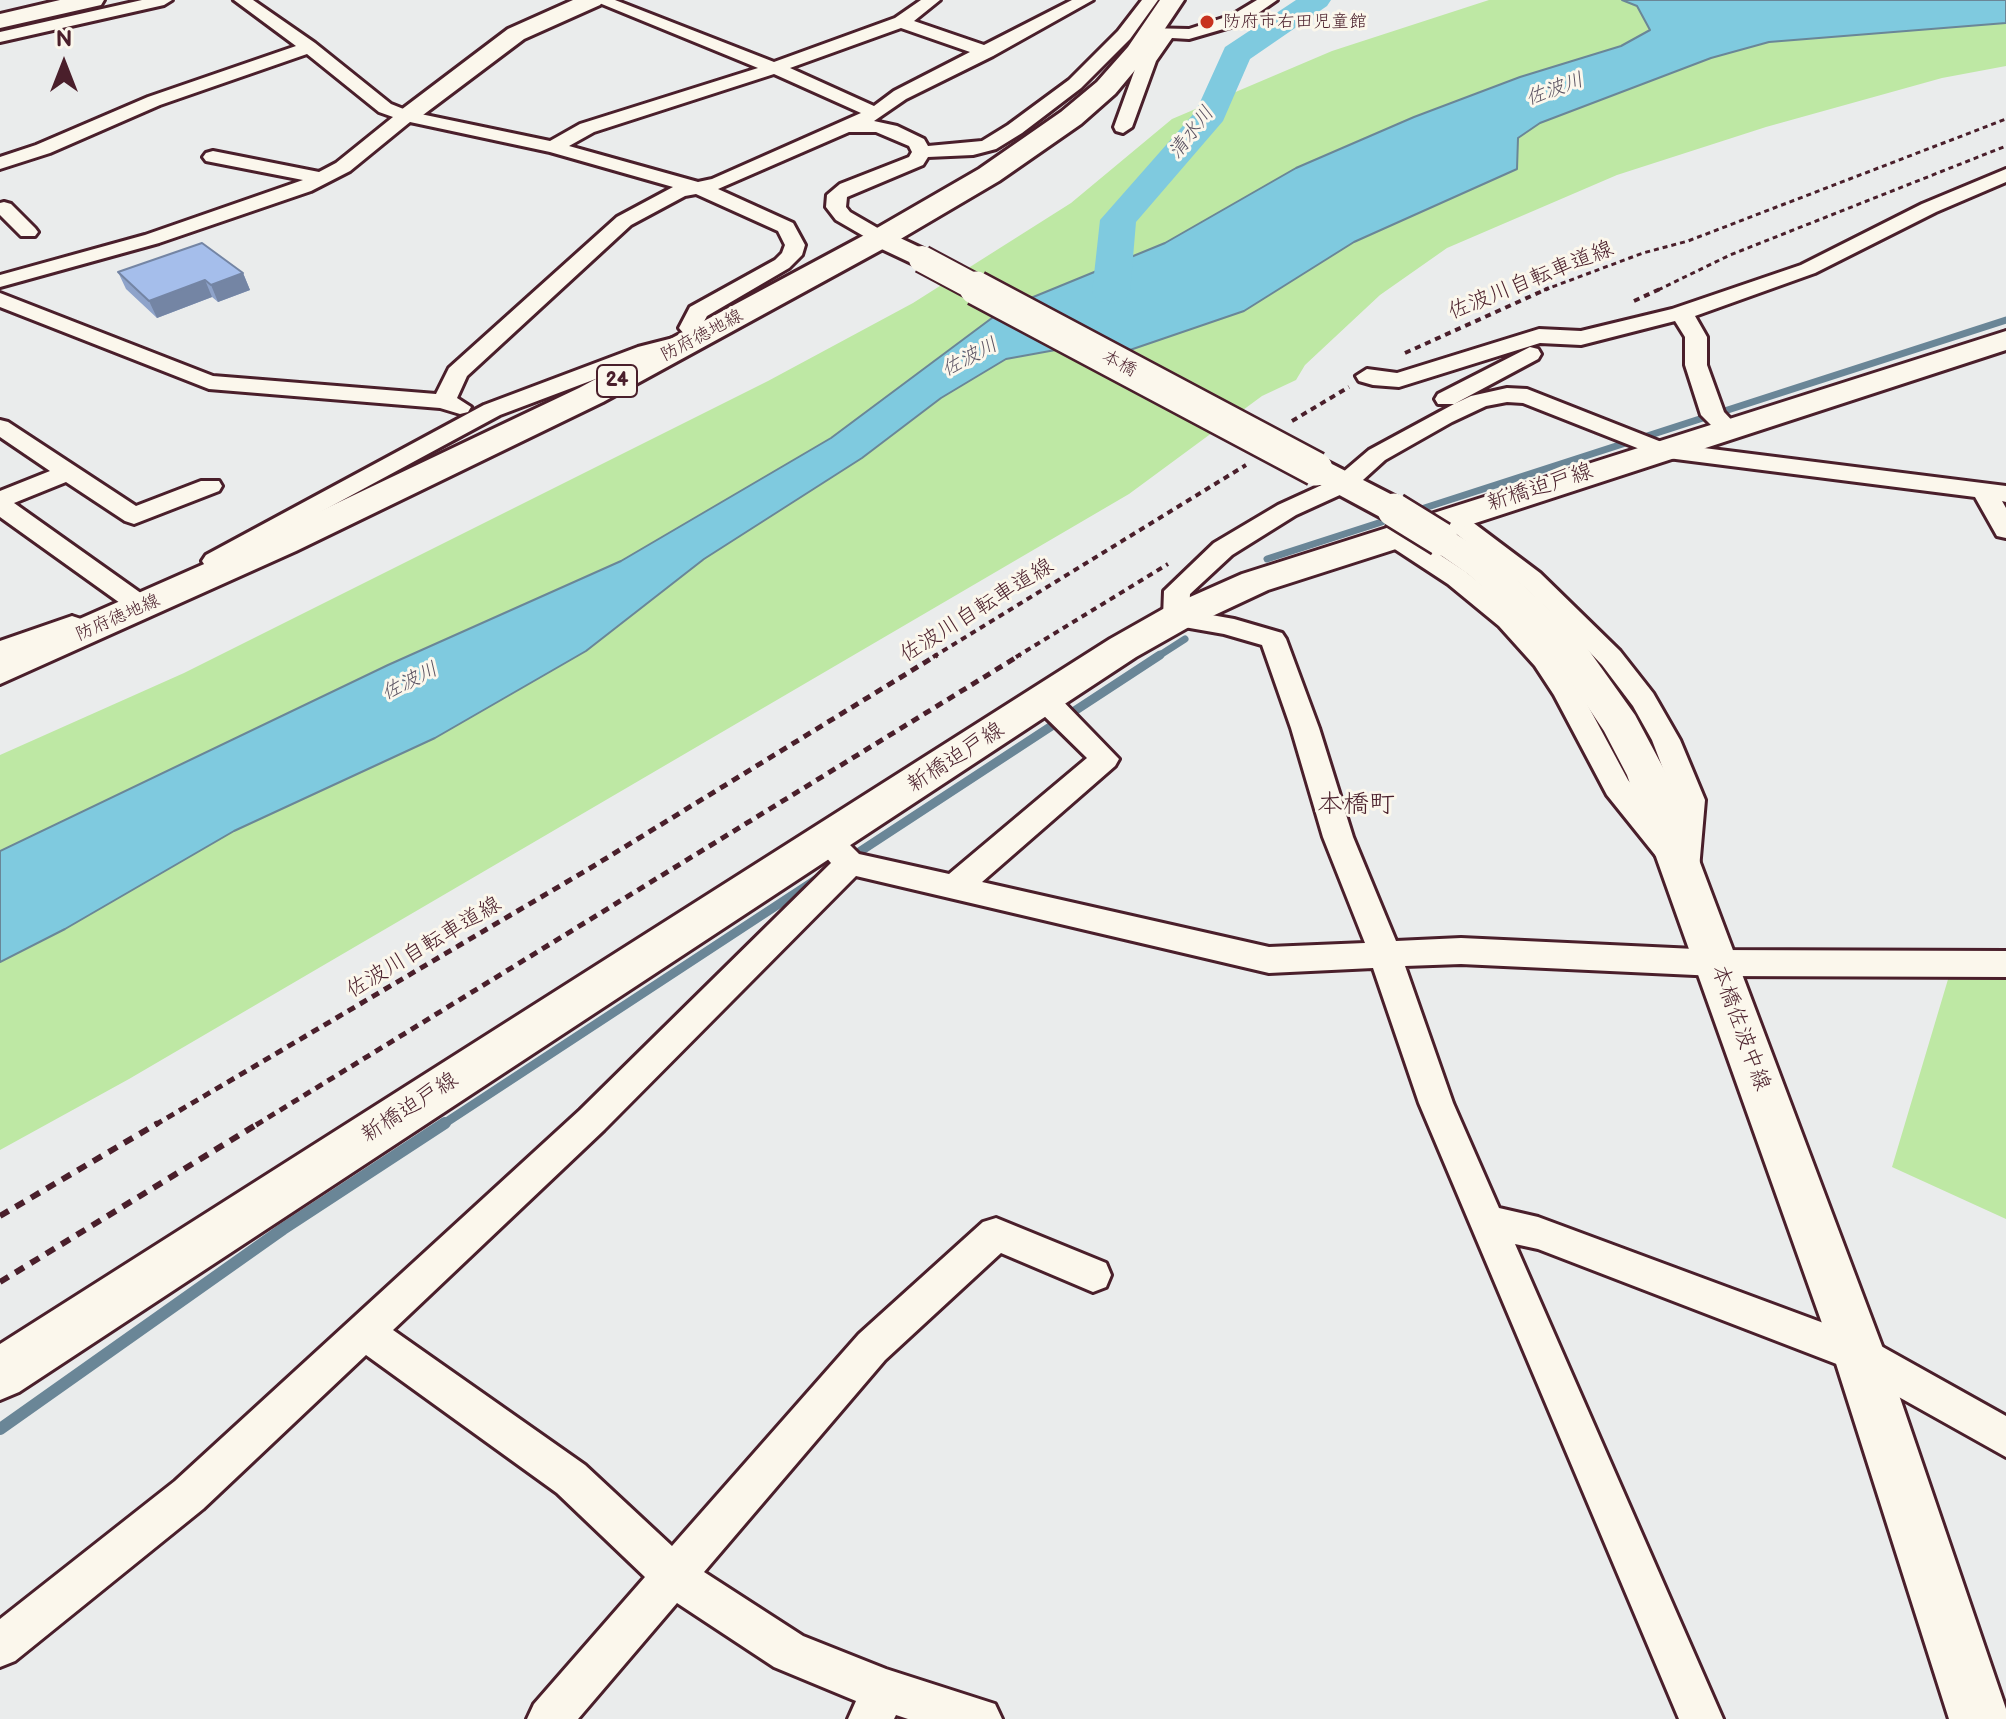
<!DOCTYPE html>
<html>
<head>
<meta charset="utf-8">
<style>
  body { margin:0 }
  #map { position:relative; width:2006px; height:1719px; overflow:hidden; background:#eaecec; font-family:"Balsamiq Sans",sans-serif }
  canvas { display:block }
  .north { position:absolute; left:24px; top:24px; width:80px; height:80px; -webkit-text-stroke:6px #fbf7ec; paint-order:stroke; rotate:0deg; font-size:22px; font-weight:700; line-height:32px; text-align:center; color:#4a1f2b }
  .north::after { content:''; display:block; margin:auto; width:28px; height:36px; background:#4a1f2b; clip-path:polygon(50% 0,100% 100%,50% 72%,0 100%) }
</style>
</head>
<body>
<div id="map">
<canvas width="2006" height="1719"></canvas>
<div class="north">N</div>
</div>
<script>
const g = document.querySelector('canvas').getContext('2d');
g.lineJoin = 'round';
function fill(path, color) { g.fillStyle = color; g.fill(path, 'evenodd'); }
const shape = rows => new Path2D(rows.map(r => 'M' + r).join(''));
function trace(path, color, width, dash) { g.strokeStyle = color; g.lineWidth = width; g.lineCap = dash ? 'butt' : 'round'; g.setLineDash(dash || []); g.stroke(path); }
function drawText(font, color, halo, rows, align = 'center') {
  g.font = font + ' "Balsamiq Sans","Klee One",sans-serif'; g.lineWidth = 6; g.setLineDash([]); g.textBaseline = 'middle'; g.strokeStyle = halo; g.fillStyle = color; for (const [text, x, y, turn = 0] of rows) {
    g.save(); g.translate(x, y); g.rotate((+turn || 0) * Math.PI / 180); g.textAlign = isNaN(turn) ? turn : align; if (halo) g.strokeText(text, 0, 0); g.fillText(text, 0, 0); g.restore();
  }
}
const green = shape([
  [1489,0,1622,0,1637,6,1650,30,1621,46,1519,77,1414,117,1296,168,1165,243,1004,309,831,438,621,561,388,665,0,851,0,755,184,673,768,381,913,303,1071,203,1172,119,1332,51],
  [2006,23,2006,66,1942,78,1766,127,1617,175,1447,248,1380,295,1305,365,1296,380,1262,396,1129,494,129,1079,0,1150,0,962,65,929,234,831,435,738,586,651,704,559,862,458,941,398,1006,359,1061,349,1127,351,1244,311,1354,242,1517,169,1518,138,1540,123,1711,58,1769,42],
  [1949,976,2006,977,2006,1219,1892,1167]
]);
const water = shape([
  [1622,0,2006,0,2006,23,1769,42,1711,58,1540,123,1518,138,1517,169,1354,242,1244,311,1127,351,1061,349,1006,359,941,398,862,458,704,559,586,651,435,738,234,831,65,929,0,962,0,851,388,665,621,561,831,438,1004,309,1165,243,1296,168,1414,117,1520,77,1621,46,1650,30,1637,6,1622,0]
]);
const streamFar2 = shape([
  [1412,512,2006,320],
  [1267,559,1394,518],
  [1157,657,1185,639]
]);
const streamFar1 = shape([
  [850,858,1160,655],
  [442,1125,817,879]
]);
const stream = shape([
  [0,1429,283,1229,445,1123]
]);
const river = shape([
  [1296,0,1331,0,1327,6,1250,59,1223,121,1136,222,1130,293,1124,301,1111,304,1098,301,1092,293,1100,220,1196,111,1225,47,1296,0]
]);
const pathFar3 = shape([
  [1544,290,1643,253,1688,241,2006,119],
  [1658,290,1730,255,2006,146]
]);
const pathFar2 = shape([
  [1634,301,1662,288],
  [1405,353,1549,288],
  [1292,421,1349,387],
  [933,657,1246,465],
  [1016,657,1168,564]
]);
const pathFar1 = shape([
  [155,1125,592,867,937,655],
  [256,1125,1020,655]
]);
const path = shape([
  [0,1216,158,1123],
  [0,1282,259,1123]
]);
const street = shape([
  [142,0,172,0,164,5,0,42,0,32,142,0],
  [234,0,253,0,315,43,391,104,411,112,550,141,580,124,758,68,592,0,615,0,774,62,895,18,921,0,940,0,914,21,984,45,1072,0,1093,0,993,56,906,99,874,121,897,126,924,139,928,146,982,141,1008,125,1069,80,1118,31,1142,0,1158,0,1130,39,1081,88,1022,133,996,149,973,155,928,157,923,165,847,197,846,207,850,212,888,234,891,238,888,242,874,242,836,220,826,207,827,195,840,184,909,157,912,152,909,146,876,132,849,132,718,189,793,223,805,245,802,255,789,268,707,316,701,327,710,338,707,343,654,357,500,415,215,569,206,567,202,561,206,555,484,405,638,347,685,335,679,328,690,307,775,260,782,253,785,245,778,231,696,194,685,196,631,225,467,376,457,398,471,407,468,412,460,414,440,408,209,389,0,307,0,293,213,376,436,394,449,368,617,217,673,187,550,152,410,122,350,171,311,191,159,243,0,287,0,275,145,235,303,180,206,161,203,157,206,153,213,151,319,172,336,163,393,117,379,112,307,54,160,105,50,153,0,169,0,157,36,145,148,97,296,46,234,0],
  [901,28,970,52,894,91,874,106,790,68,901,28],
  [774,74,861,113,712,179,698,182,569,146,594,132,774,74],
  [1257,0,1277,0,1244,23,1189,39,1172,38,1156,61,1132,127,1123,133,1116,131,1114,127,1138,61,1155,37,1145,36,1142,32,1145,28,1189,29,1232,15,1257,0],
  [2006,169,2006,182,1936,212,1815,273,1695,316,1707,337,1707,365,1724,412,1739,428,1735,433,1719,433,1701,415,1685,365,1685,337,1675,321,1581,345,1540,343,1399,387,1373,385,1359,381,1356,376,1367,369,1397,373,1539,329,1581,331,1672,309,1801,265,1922,204,2006,169],
  [4,202,11,204,35,228,38,232,35,236,21,236,0,215,0,203,4,202],
  [1530,347,1538,349,1541,354,1538,359,1454,404,1471,396,1507,388,1527,389,1664,443,2006,486,2006,502,2002,501,2006,508,2006,538,1997,536,1975,497,1660,457,1523,403,1507,402,1486,406,1452,422,1385,460,1353,489,1296,515,1232,555,1190,594,1189,611,1234,619,1282,633,1286,639,1319,728,1353,837,1396,941,1461,938,1716,950,2006,951,2006,977,1716,976,1461,964,1405,966,1453,1103,1499,1208,1538,1217,1872,1341,2006,1416,2006,1457,1847,1368,1538,1249,1515,1244,1723,1719,1679,1719,1419,1103,1373,968,1269,973,856,876,604,1130,393,1330,585,1465,672,1546,859,1334,983,1222,996,1218,1106,1263,1111,1275,1106,1287,1093,1292,1001,1253,885,1360,704,1572,803,1636,886,1669,995,1704,1002,1719,908,1719,896,1715,894,1719,848,1719,856,1701,774,1667,677,1603,578,1719,527,1719,534,1704,645,1577,557,1493,366,1355,203,1509,15,1661,0,1667,0,1619,175,1481,580,1110,831,863,812,841,816,833,827,830,838,833,859,854,949,874,1087,758,1035,707,1031,700,1035,693,1045,690,1055,693,1119,759,1115,766,982,882,1269,947,1365,943,1323,837,1291,728,1262,645,1224,634,1167,624,1163,618,1164,591,1214,543,1278,505,1335,479,1369,450,1454,404,1438,404,1435,399,1438,394,1530,347],
  [0,420,8,422,136,506,201,481,219,481,222,486,219,491,134,524,125,521,66,482,14,503,152,601,156,607,152,613,143,616,134,613,0,517,0,491,50,471,0,437,0,420],
  [1450,509,1459,512,1540,573,1620,651,1653,693,1680,740,1705,800,1699,869,1695,877,1684,881,1673,877,1669,869,1670,858,1656,856,1607,795,1554,695,1535,666,1499,626,1448,584,1384,542,1381,536,1384,530,1393,528,1402,530,1466,572,1517,614,1553,652,1580,691,1628,780,1672,834,1675,800,1652,740,1633,706,1602,665,1559,620,1522,585,1441,522,1438,517,1441,512,1450,509],
  [72,616,81,619,85,625,81,631,0,660,0,641,72,616]
]);
const secondary = shape([
  [573,0,604,0,600,5,524,39,415,121,397,121,393,116,508,29,573,0],
  [881,229,932,253,936,259,932,265,922,268,871,244,867,238,871,232,881,229],
  [2006,331,2006,350,1451,531,1494,558,1580,638,1635,715,1667,775,1885,1354,2006,1709,2006,1719,1949,1719,1833,1354,1627,775,1604,731,1554,656,1507,609,1468,574,1429,547,1424,540,1268,590,1189,627,1136,657,19,1392,0,1400,0,1344,1110,639,1163,609,1242,574,2006,331],
  [1316,459,1328,462,1406,502,1411,510,1406,518,1394,521,1382,518,1304,476,1299,469,1304,462,1316,459]
]);
const primary = shape([
  [1160,0,1184,0,1146,57,1115,94,1081,124,999,181,892,244,603,402,296,551,0,684,0,654,270,535,579,388,870,232,979,169,1061,112,1097,82,1128,47,1160,0]
]);
const highway = shape([
  [60,0,104,0,101,5,0,28,0,14,60,0]
]);
const secondaryBridgeFar1 = shape([
  [922,259,980,290]
]);
const secondaryBridge = shape([
  [976,288,1316,469],
  [1394,510,1441,539]
]);
const wall = shape([
  [118,272,243,273,250,290,218,302,212,297,157,318,126,289]
]);
const shadedWall = shape([
  [243,273,250,290,218,302,211,285],
  [205,280,212,297,157,318,149,301]
]);
const building = shape([
  [202,243,243,273,211,285,205,280,149,301,118,272,202,243]
]);
const markers = [
  [1207,22,8,"#c8321e"]
];
const farPoinames = [
  ["防府市右田児童館",1223,22]
];
const farStreetnames = [
  ["防府徳地線",702,336,-28],
  ["本橋",1119,364,28],
  ["防府徳地線",118,618,-24]
];
const farWaternames = [
  ["佐波川",1555,90,-20],
  ["清水川",1192,133,-52],
  ["佐波川",970,358,-28],
  ["佐波川",410,682,-27]
];
const shields = [
  [617,381,40]
];
const shieldNames = [
  ["24",617,381]
];
const streetNames = [
  ["佐波川自転車道線",1531,281,-22],
  ["新橋迫戸線",1540,488,-18],
  ["佐波川自転車道線",977,611,-32],
  ["新橋迫戸線",956,758,-33],
  ["佐波川自転車道線",424,948,-31],
  ["本橋佐波中線",1740,1028,70],
  ["新橋迫戸線",410,1108,-33]
];
const quarterNames = [
  ["本橋町",1356,805]
];
fill(green, '#bee8a4');
fill(water, '#7fcadf');
trace(water, '#6a8697', 2);
trace(streamFar2, '#6a8697', 7);
trace(streamFar1, '#6a8697', 9);
trace(stream, '#6a8697', 12);
fill(river, '#7fcadf');
trace(street, '#4a1f2b', 6);
trace(secondary, '#4a1f2b', 6);
trace(primary, '#4a1f2b', 6);
trace(highway, '#4a1f2b', 6);
trace(pathFar3, '#4a1f2b', 3, [5, 4]);
trace(pathFar2, '#4a1f2b', 4, [6, 5]);
trace(pathFar1, '#4a1f2b', 5, [8, 6]);
trace(path, '#4a1f2b', 6, [10, 8]);
fill(street, '#fbf7ec');
fill(secondary, '#fbf7ec');
fill(primary, '#fbf7ec');
fill(highway, '#fbf7ec');
trace(secondaryBridgeFar1, '#4a1f2b', 30, []);
trace(secondaryBridge, '#4a1f2b', 38, []);
trace(secondaryBridgeFar1, '#fbf7ec', 26);
trace(secondaryBridge, '#fbf7ec', 33);
fill(wall, '#8ea3ca');
fill(shadedWall, '#7485a4');
fill(building, '#a5beeb');
trace(building, '#7485a4', 2);
for (const [x, y, r, color] of markers) { const dot = new Path2D(); dot.arc(x, y, r, 0, 2 * Math.PI); g.fillStyle = color; g.fill(dot); trace(dot, '#fbf7ec', 3); }
drawText('18px', '#4a1f2b', '#fbf7ec', farPoinames, 'left');
drawText('18px', '#4a1f2b', '#fbf7ec', farStreetnames);
drawText('italic 20px', '#5a5261', '#fbf7ec', farWaternames);
for (const [x, y, w] of shields) { const box = new Path2D(); box.roundRect(x - w / 2, y - 16, w, 32, 6); g.fillStyle = '#fbf7ec'; g.fill(box); trace(box, '#4a1f2b', 2); }
drawText('bold 20px', '#4a1f2b', null, shieldNames);
drawText('22px', '#4a1f2b', '#fbf7ec', streetNames);
drawText('26px', '#4a1f2b', '#fbf7ec', quarterNames);
</script>
</body>
</html>
